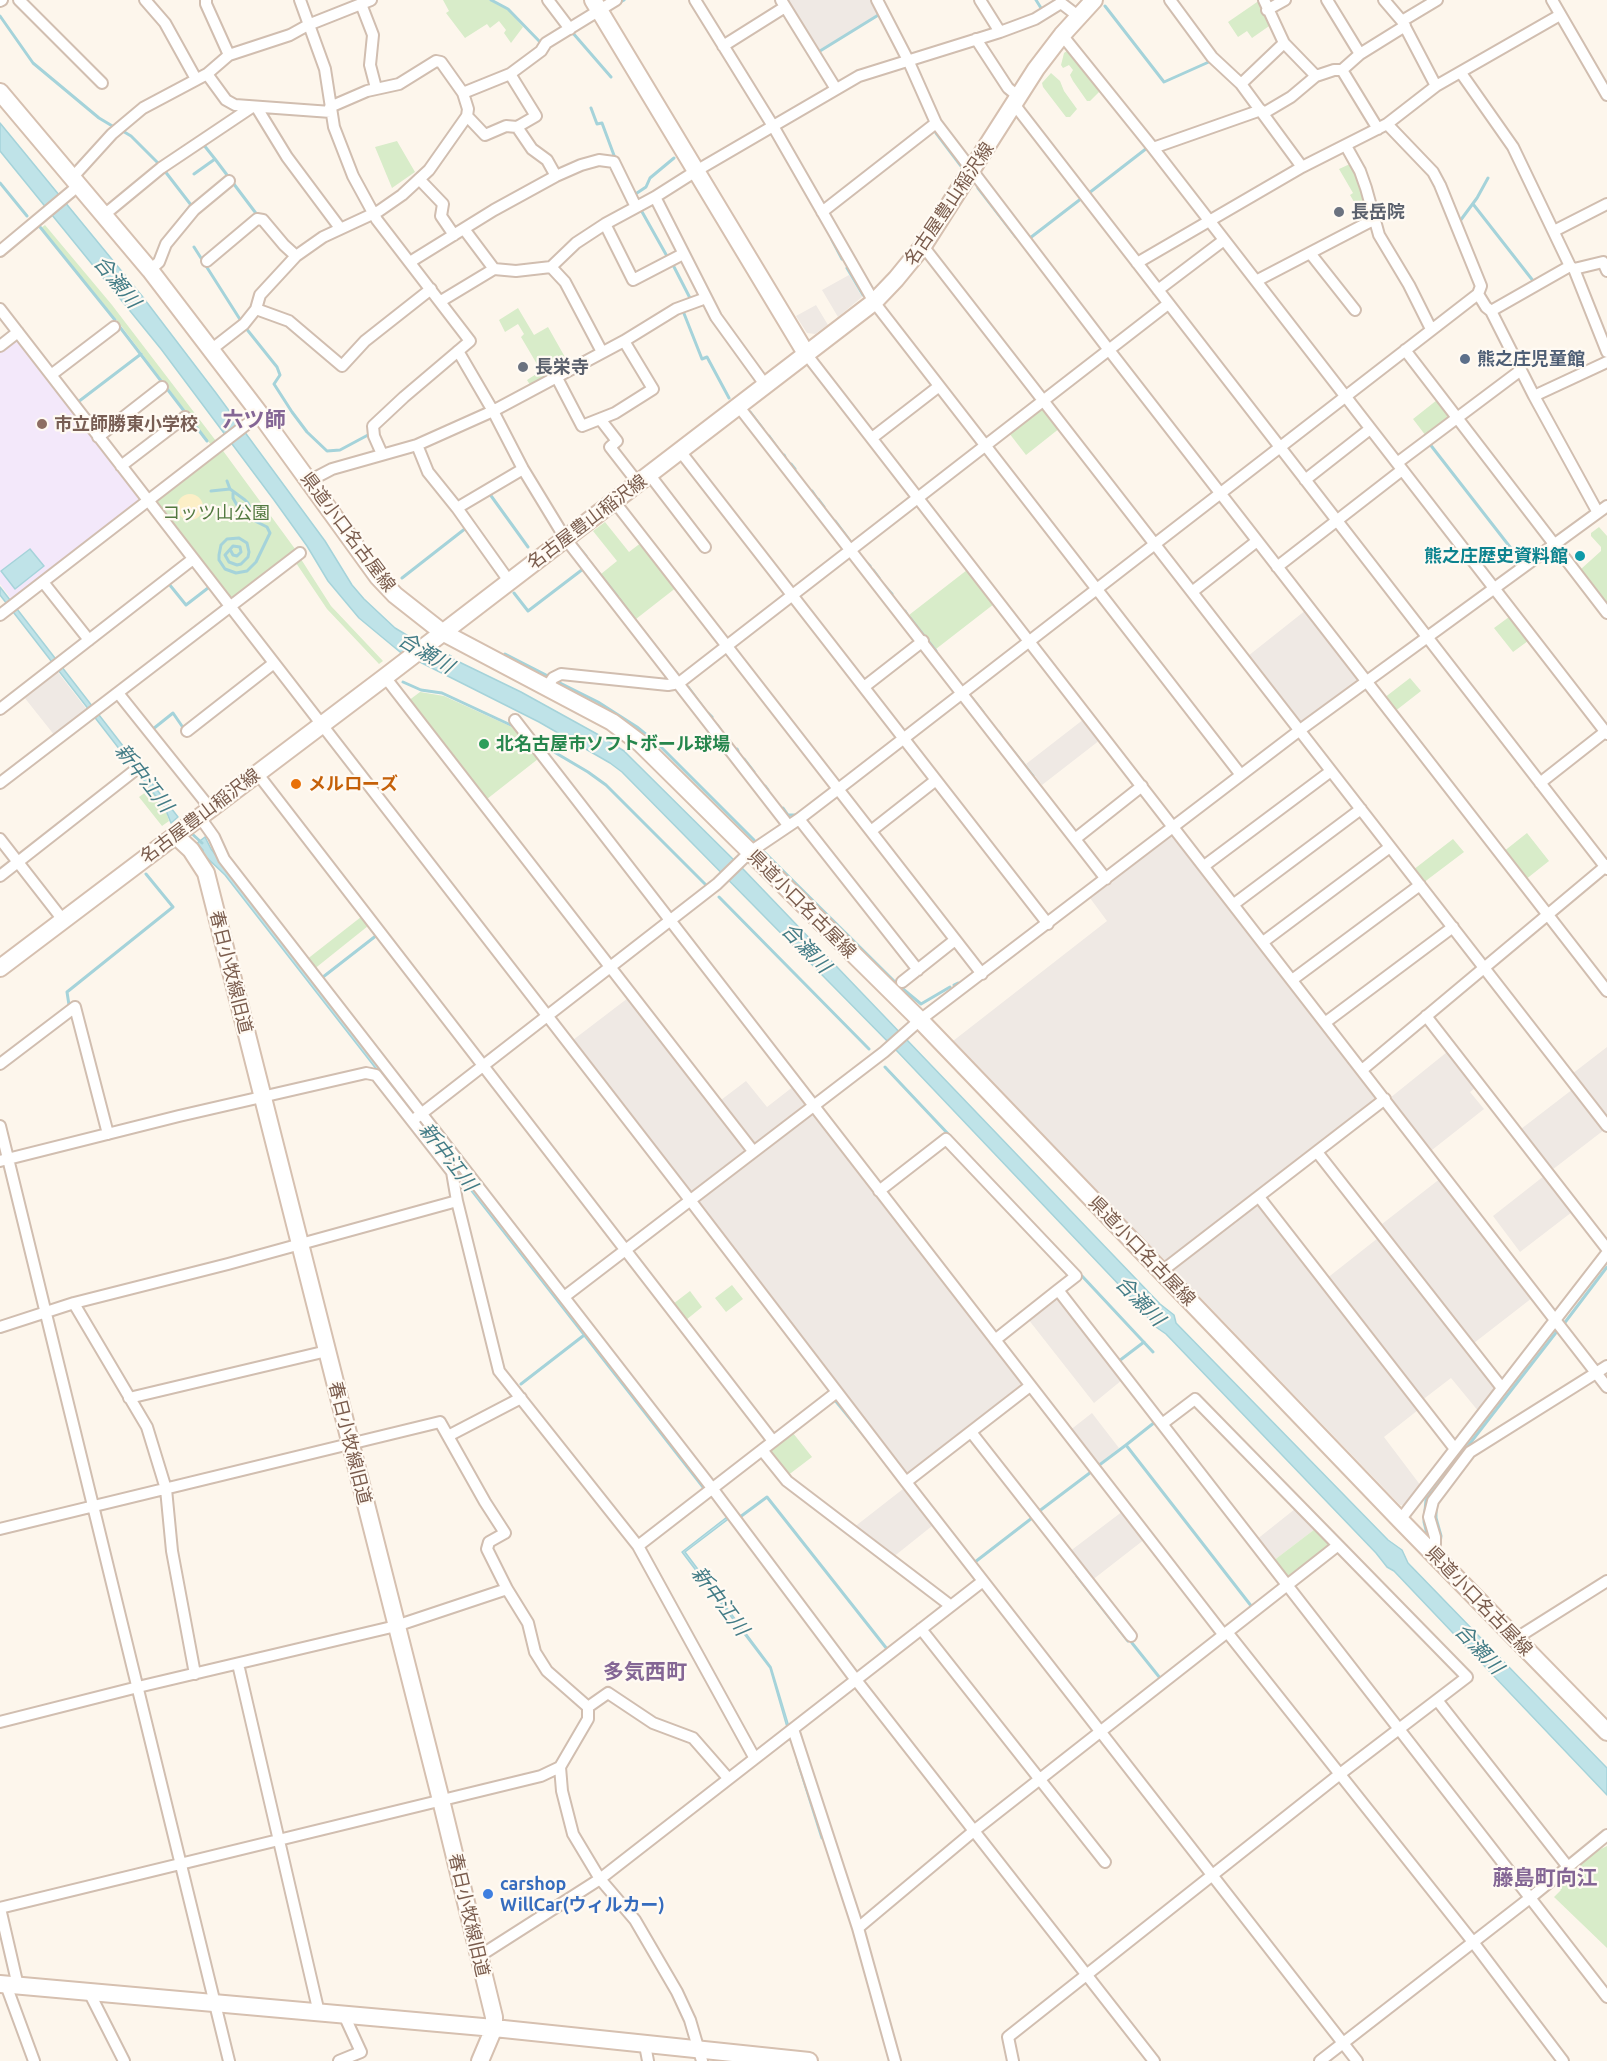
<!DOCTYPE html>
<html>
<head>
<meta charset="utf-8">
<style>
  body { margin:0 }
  canvas { display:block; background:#fdf6ec }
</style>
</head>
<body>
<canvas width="1607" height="2061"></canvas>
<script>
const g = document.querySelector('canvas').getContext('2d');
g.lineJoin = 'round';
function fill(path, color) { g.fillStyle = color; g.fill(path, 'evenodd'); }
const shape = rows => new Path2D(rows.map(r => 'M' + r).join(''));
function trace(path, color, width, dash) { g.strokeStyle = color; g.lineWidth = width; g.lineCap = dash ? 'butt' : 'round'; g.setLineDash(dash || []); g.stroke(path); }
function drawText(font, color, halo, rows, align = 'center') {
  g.font = font + ' Ubuntu,"Noto Sans JP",sans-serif'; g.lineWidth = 4.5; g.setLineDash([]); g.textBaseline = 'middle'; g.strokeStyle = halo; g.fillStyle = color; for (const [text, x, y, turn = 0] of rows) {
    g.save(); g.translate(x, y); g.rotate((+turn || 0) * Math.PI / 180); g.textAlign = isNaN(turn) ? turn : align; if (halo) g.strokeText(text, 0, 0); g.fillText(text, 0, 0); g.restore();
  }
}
const industrial = shape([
  [785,0,870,0,878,14,818,52],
  [849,275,862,297,838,317,822,290],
  [816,305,828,325,815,334,807,333,796,316],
  [1306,610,1358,677,1357,681,1304,723,1300,722,1248,656],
  [57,671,88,711,55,736,24,697],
  [1084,719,1100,740,1042,785,1026,764],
  [1170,836,1175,836,1377,1096,1376,1102,1167,1263,953,1041,1107,921,1090,898],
  [628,998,745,1148,744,1153,694,1192,691,1191,573,1040],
  [1607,1047,1607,1119,1572,1074],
  [1447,1052,1475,1088,1470,1092,1484,1109,1432,1150,1390,1098],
  [746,1081,767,1107,794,1086,805,1101,804,1107,759,1142,753,1142,721,1100],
  [1573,1089,1604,1130,1552,1170,1521,1129],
  [809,1114,816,1115,1024,1383,1023,1388,912,1475,907,1474,698,1205,699,1200],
  [1544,1176,1572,1212,1520,1252,1493,1216],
  [1441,1178,1532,1298,1474,1343,1382,1224],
  [1253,1205,1260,1207,1418,1410,1384,1437,1421,1486,1406,1506,1400,1505,1172,1268],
  [1378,1238,1495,1387,1495,1391,1479,1412,1451,1378,1421,1401,1326,1279],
  [1056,1298,1060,1298,1122,1380,1094,1403,1028,1319],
  [1092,1413,1119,1448,1096,1466,1069,1431],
  [903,1489,932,1526,892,1558,853,1528],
  [1295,1509,1315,1529,1273,1561,1256,1540],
  [1123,1511,1145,1539,1091,1581,1069,1552]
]);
const education = shape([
  [15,341,18,341,139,496,138,501,12,600,0,584,0,353]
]);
const green = shape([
  [443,0,489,0,508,10,523,27,511,43,504,33,506,30,499,21,490,28,487,24,465,38,446,13,449,11],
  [1260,0,1272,24,1252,38,1247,31,1238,37,1228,22],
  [1068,50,1100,91,1090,101,1087,101,1073,81,1070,75,1073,70,1069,65,1063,68,1061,65,1064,53],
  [1051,73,1060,81,1064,91,1077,109,1070,117,1066,117,1043,87,1042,83],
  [397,141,415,172,392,188,375,147],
  [1352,163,1372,218,1360,224,1355,216,1360,212,1350,195,1353,193,1339,169],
  [45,225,112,305,216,441,211,445,116,319,41,228],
  [518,308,534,335,548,327,570,366,532,388,527,380,541,371,521,337,524,334,518,324,505,332,499,320],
  [1437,400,1448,415,1448,421,1426,436,1413,419],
  [1042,408,1045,408,1060,428,1026,455,1009,433],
  [221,448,298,553,237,600,229,599,156,505,157,497],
  [605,522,629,552,642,542,677,587,636,619,601,574,617,561,593,531],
  [1599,527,1607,536,1607,606,1581,573,1581,569,1601,551,1601,547,1591,536,1591,533],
  [299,556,331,606,383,661,379,664,327,609,294,560],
  [967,570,994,604,936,649,909,615],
  [1509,617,1528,641,1513,652,1494,628],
  [1410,678,1421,691,1394,712,1384,698],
  [420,692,444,696,514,728,538,759,487,799,408,701],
  [150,789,165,808,169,821,162,826,139,797],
  [1527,833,1549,861,1525,880,1503,852],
  [1453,839,1464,852,1423,883,1413,870],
  [361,917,368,926,313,970,306,960],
  [732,1285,743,1299,726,1312,715,1298],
  [690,1291,702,1307,686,1320,673,1304],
  [793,1433,812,1457,787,1476,769,1453,770,1450],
  [1315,1529,1329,1543,1329,1547,1289,1579,1273,1561],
  [1607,1846,1607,1948,1554,1897,1561,1890,1556,1884,1595,1852]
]);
const sand = shape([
  '177 507a13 13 0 1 1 26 0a13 13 0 1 1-26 0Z'
]);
const water = shape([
  [0,123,142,296,216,393,325,541,352,585,364,599,395,628,415,640,448,657,449,655,451,656,451,658,521,692,597,734,624,751,634,761,745,871,1160,1304,1174,1315,1176,1323,1388,1540,1402,1550,1408,1563,1607,1768,1607,1795,1394,1571,1387,1567,1376,1553,1166,1334,1153,1325,1142,1309,897,1051,622,772,610,763,539,722,400,652,359,618,328,581,307,546,274,500,161,349,0,151,0,123],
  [30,549,44,566,15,589,1,571,30,549],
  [0,587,178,817,171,823,165,808,0,595,0,587],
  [205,837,211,849,731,1517,685,1552,771,1667,789,1727,787,1727,770,1668,682,1552,727,1517,713,1498,709,1496,225,875,203,854,203,850,197,843,205,837]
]);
const stream = shape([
  [491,0,508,9,541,43],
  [1036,0,1041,8],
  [617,4,624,0],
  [1105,6,1164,82,1211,61],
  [0,16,33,63,99,118,114,127],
  [572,32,611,77],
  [820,51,880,14],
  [591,108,597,124,602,123,615,158],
  [121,130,131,136,159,164],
  [936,133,961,166],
  [203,144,215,159],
  [164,170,191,205,177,223],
  [194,174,215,159,258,216],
  [0,183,27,216],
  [978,188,1016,237],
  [1089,193,1147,148],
  [634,195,646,187,650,178,674,158],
  [1473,204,1534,282],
  [641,210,668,258],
  [1460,221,1477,198,1488,178],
  [40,227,115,320],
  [1030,238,1082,198],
  [832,240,842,259],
  [194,247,241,321],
  [672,263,691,300],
  [847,268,863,295],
  [683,311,702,359,707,357,729,398],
  [119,326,207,441],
  [245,327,277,367,280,375,274,384,292,412,307,432,327,451,340,450,368,435],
  [78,402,141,354],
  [750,412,763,429],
  [769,436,779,450],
  [1429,443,1517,556],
  [784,455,785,457],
  [791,464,795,469],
  [227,481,230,489],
  [211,491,230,489,245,500,248,503,255,521,267,527,270,533,256,562,247,571,236,573,225,569,219,560,219,555,221,545,227,539,239,538,247,543,249,552,248,557,241,564,237,565,229,562,225,555,233,546,240,547,241,552,237,556,233,555,231,551],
  [812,491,816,497],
  [233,493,233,498,238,507,250,511],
  [489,493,528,547],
  [818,499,824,507],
  [835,521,850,541],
  [576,544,586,556],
  [589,561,617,596],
  [868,564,870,566],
  [873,570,879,578],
  [402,578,466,528],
  [169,584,186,605,208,588],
  [883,584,892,594],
  [514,593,528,611,583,569],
  [619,599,672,668],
  [905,611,908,616],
  [910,618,936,651],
  [505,654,546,675],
  [676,672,678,675],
  [403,682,421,690,442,693,515,727],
  [560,683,598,702,637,727,659,745,754,840],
  [688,687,705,710],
  [972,698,983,712],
  [708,713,712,717],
  [717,725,720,729],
  [153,729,173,713,184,729],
  [999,732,1001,735],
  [539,743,588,772,606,785,706,885],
  [1010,747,1033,776],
  [737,749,738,751],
  [744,759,754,772],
  [765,786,768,790],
  [783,808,788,815,796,815],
  [189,831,202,843],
  [764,852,897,984,921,1004,950,987],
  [719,897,869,1049],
  [323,977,377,935,375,933],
  [954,985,958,983],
  [69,1005,67,992,173,907,146,874],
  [885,1067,951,1137],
  [1082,1276,1153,1352],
  [1563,1325,1607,1267],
  [1119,1361,1144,1342],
  [521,1384,583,1336],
  [834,1399,866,1438],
  [1126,1445,1155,1422],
  [1098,1466,1126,1445,1252,1607,1254,1605],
  [1436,1510,1436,1518,1441,1536,1440,1543],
  [1038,1512,1091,1472],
  [740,1517,767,1497,887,1649],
  [1428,1538,1424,1522,1426,1500,1558,1330],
  [975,1562,1032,1518,1034,1520],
  [1077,1576,1128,1641],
  [1132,1643,1160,1678],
  [798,1762,822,1838]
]);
const street = shape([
  [19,0,102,83],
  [145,0,165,23,196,79],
  [206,0,206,4,229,55],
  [300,0,325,69,334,127,353,176,377,220,470,341,404,397,373,426,374,436,382,454],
  [548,0,570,29],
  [695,0,773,126,874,302,1241,775],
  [781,0,836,89],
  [877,0,908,60,936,123,1109,350,1607,991],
  [980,0,1000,32],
  [1170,0,1212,57,1241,84,1302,167],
  [1264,0,1284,43,1316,76,1334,70,1342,70,1360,54,1405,26],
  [1327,0,1360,54],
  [1384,0,1402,21,1436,86],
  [1552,0,1607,95],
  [0,1,2,0],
  [361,4,373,35,370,65,376,88],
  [1267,10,1285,0],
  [1402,21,1437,0],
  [1062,35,1153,148,1607,734],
  [976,39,1008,88,1019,97],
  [723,46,785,7],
  [1342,70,1378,129],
  [1461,73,1513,147,1570,266,1574,269,1607,352],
  [207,74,226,100,235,105,331,112],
  [1241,84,1284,43],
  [463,93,510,74,541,51,546,43,616,0],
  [1014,104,1607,869],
  [257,108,287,157,340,228],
  [1264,113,1291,97,1316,76],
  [467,116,485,135,506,126,517,127,536,116,510,74],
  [517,127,532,149,547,160,556,176],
  [1346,146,1360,171,1366,188,1379,235,1409,285,1431,329],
  [1153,148,1261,110],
  [72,178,112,134,143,108,207,74,229,55,290,35,308,25,371,0],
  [419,179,443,204,441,216,454,235],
  [655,197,716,317,766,386],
  [822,212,936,123],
  [104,215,161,168,252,107],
  [605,224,633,280,683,254],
  [464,229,494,269],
  [1554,231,1607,204],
  [923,246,1607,1126],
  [0,251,78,186],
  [1310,253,1355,310],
  [207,261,257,219,263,220,284,245,296,256],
  [410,262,494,210,556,176,581,165,599,160,614,162,636,207],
  [1137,263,1302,167,1387,124,1436,86,1560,15],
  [551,267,565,282,602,352],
  [1574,269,1603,262,1607,271],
  [150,270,159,262,166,244,194,210,229,181],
  [1256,281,1375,219],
  [1158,290,1224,240],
  [1478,294,1486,307,1491,311,1534,396,1597,511],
  [441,301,494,269,516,271,551,267,576,243,605,224,655,197,696,171,859,76,1000,32,1035,19,1061,3,1078,16],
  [0,309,690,1200,906,1482,1357,2061],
  [256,309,289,321,342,366,365,341,431,289],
  [1491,311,1570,266],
  [0,346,18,332],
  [212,349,244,324,256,309,260,295,296,256,323,237,379,211,402,195,429,170,467,116,468,109,463,93,441,62,436,61,399,84,367,91,330,107],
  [1405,350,1607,613],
  [458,351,493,411,523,469,565,538,788,825],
  [807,355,1607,1387],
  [51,375,114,327],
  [557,378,582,426,615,413,653,389,624,341],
  [1534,396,1607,362],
  [739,407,1106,879],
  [600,419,617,441,610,447,638,483],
  [98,437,162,387],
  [872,438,938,387],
  [417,445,428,472,457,508,509,581],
  [680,451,1048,924],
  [1397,463,1521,370],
  [121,466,185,417],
  [649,474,705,547],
  [1305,480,1370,429],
  [309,481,332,469,417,445,493,411,624,341,676,309,706,298],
  [614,501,982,974],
  [457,508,523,469],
  [1277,567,1402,470],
  [43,582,89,640],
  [1192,592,1257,541],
  [0,615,260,414],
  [385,677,753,1151],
  [547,687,553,678,561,674,668,685,679,683,1168,304],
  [864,687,923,641],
  [118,693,210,808],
  [0,709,193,559],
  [515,720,1223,1634],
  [187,731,274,663],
  [257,773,773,1441],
  [0,783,300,553],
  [1540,783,1605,732],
  [199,816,214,837,224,859,712,1488,856,1680,1154,2061],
  [799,819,918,970],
  [871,831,936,780],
  [0,839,63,920],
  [1075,839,1142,786],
  [1204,866,1331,771],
  [0,876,134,771],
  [1234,904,1361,809],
  [1263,942,1390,847],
  [1292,980,1420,885],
  [902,982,955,940],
  [1426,1016,1607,1249],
  [1326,1022,1453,927],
  [0,1064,75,1007,108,1134],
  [1362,1070,1607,865],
  [412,1121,717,884,750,852,799,819,850,780,1478,294,1481,286,1440,185,1433,172,1387,124],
  [0,1126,229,2061],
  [1317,1152,1502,1388],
  [0,1161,179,1116,366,1073,376,1075,452,1172,457,1201],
  [879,1191,946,1139,1076,1276,1058,1290],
  [1259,1197,1455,1449],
  [1162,1271,1385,1099],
  [564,1297,884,1052,920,1020,1300,730,1607,506],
  [76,1307,147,1427,166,1489,172,1551,195,1674],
  [0,1327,74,1303,228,1264,457,1201,499,1371,638,1546,754,1757],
  [995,1340,1058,1290,1607,1997],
  [129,1398,327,1351],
  [971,1432,1131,1636],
  [450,1435,521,1398],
  [762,1450,787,1481,951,1606],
  [906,1482,1030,1386],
  [1400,1520,1607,1253],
  [0,1529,440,1422,485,1502,505,1533,489,1542,487,1549,507,1589,528,1623,535,1652,547,1671,588,1707,588,1719,560,1767,562,1791,573,1834,600,1879,635,1920,677,1992,690,2020,702,2061],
  [638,1546,837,1392],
  [1430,1551,1435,1544,1435,1537,1429,1517,1433,1501,1470,1452,1607,1366],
  [921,1629,1105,1862],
  [1227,1632,1473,1942,1563,2061],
  [1515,1639,1607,1581],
  [238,1664,319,2013],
  [1437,1700,1568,1867],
  [588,1707,608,1693,653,1723,693,1738,728,1778],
  [0,1722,138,1687,396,1626,507,1589],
  [793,1729,858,1928,895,2061],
  [0,1908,541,1776,560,1767],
  [0,1908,18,1986],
  [858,1928,975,1830,1337,1546],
  [478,1957,600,1879,983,1581],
  [6,1985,34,2061],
  [89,1992,124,2061],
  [645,2045,648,2061],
  [339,2061,361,2052,344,2015],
  [1013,2061,1008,2037,1340,1774,1467,1677,1195,1399,1162,1424],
  [1320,2061,1530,1898,1607,1835]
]);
const secondary = shape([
  [593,0,807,355],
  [0,92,150,270,260,414,378,577,395,595,442,632,612,722,640,743,920,1020,1400,1520,1607,1732],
  [175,835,191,850,206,873,441,1800,494,2017,494,2028,480,2061],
  [0,968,385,677,874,302,896,279,923,246,1036,69,1062,35,1094,0],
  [0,1984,494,2028,809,2061]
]);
const markers = [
  [1339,212,6,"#6b7280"],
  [1465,359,6,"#5c6f8a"],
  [523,367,6,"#6b7280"],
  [42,424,6,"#8d6e63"],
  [1580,556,6,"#0f9aa8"],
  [484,744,6,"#2e9e5b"],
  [296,784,6,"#e8710a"],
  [488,1894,6,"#3f7fe0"]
];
const streetNames = [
  ["名古屋豊山稲沢線",949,204,-56],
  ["名古屋豊山稲沢線",587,522,-37],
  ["県道小口名古屋線",348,532,53],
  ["名古屋豊山稲沢線",200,816,-37],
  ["県道小口名古屋線",802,904,45],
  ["春日小牧線旧道",231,972,76],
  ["県道小口名古屋線",1142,1251,46],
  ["春日小牧線旧道",350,1443,76],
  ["県道小口名古屋線",1479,1601,46],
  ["春日小牧線旧道",469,1915,77]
];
const worshipNames = [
  ["長岳院",1351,212],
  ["長栄寺",535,367]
];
const serviceNames = [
  ["熊之庄児童館",1477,359]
];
const educationNames = [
  ["市立師勝東小学校",54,424]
];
const parkNames = [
  ["コッツ山公園",216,513]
];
const cultureNames = [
  ["熊之庄歴史資料館",1568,556]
];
const leisureNames = [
  ["北名古屋市ソフトボール球場",496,744]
];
const foodNames = [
  ["メルローズ",308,784]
];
const shopNames = [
  ["carshop",500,1884],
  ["WillCar(ウィルカー)",500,1905]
];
const waterNames = [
  ["合瀬川",117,282,51],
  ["合瀬川",426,653,31],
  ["新中江川",144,778,52],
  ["合瀬川",806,948,46],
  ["新中江川",448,1157,52],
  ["合瀬川",1140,1301,46],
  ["新中江川",720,1601,53],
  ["合瀬川",1479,1649,47]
];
const quarterNames = [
  ["六ツ師",254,420],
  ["多気西町",645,1672],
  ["藤島町向江",1545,1878]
];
fill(industrial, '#efe9e4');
fill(education, '#f3e8fa');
fill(green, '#d8ecc9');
fill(sand, '#fcefc7');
fill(water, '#bfe3e8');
trace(water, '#a5d3da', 1.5);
trace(stream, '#a5d3da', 3);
trace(street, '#d1beb0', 14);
trace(secondary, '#d6c0b0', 20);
trace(street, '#fff', 10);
trace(secondary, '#fff', 16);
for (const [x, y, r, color] of markers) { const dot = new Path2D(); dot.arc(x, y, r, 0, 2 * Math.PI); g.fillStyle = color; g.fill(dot); trace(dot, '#fffaf3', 2); }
drawText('18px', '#7a5c4d', '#fffaf3', streetNames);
drawText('bold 18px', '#5b616d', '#fffaf3', worshipNames, 'left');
drawText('bold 18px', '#4e5e75', '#fffaf3', serviceNames, 'left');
drawText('bold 18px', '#785e54', '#fffaf3', educationNames, 'left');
drawText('18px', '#537a41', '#fffaf3', parkNames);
drawText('bold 18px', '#0d838f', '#fffaf3', cultureNames, 'right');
drawText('bold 18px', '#27864d', '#fffaf3', leisureNames, 'left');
drawText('bold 18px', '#c56008', '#fffaf3', foodNames, 'left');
drawText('bold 18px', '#366cbe', '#fffaf3', shopNames, 'left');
drawText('italic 20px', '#437c86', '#fffaf3', waterNames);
drawText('bold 21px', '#846695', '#fffaf3', quarterNames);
</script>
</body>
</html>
